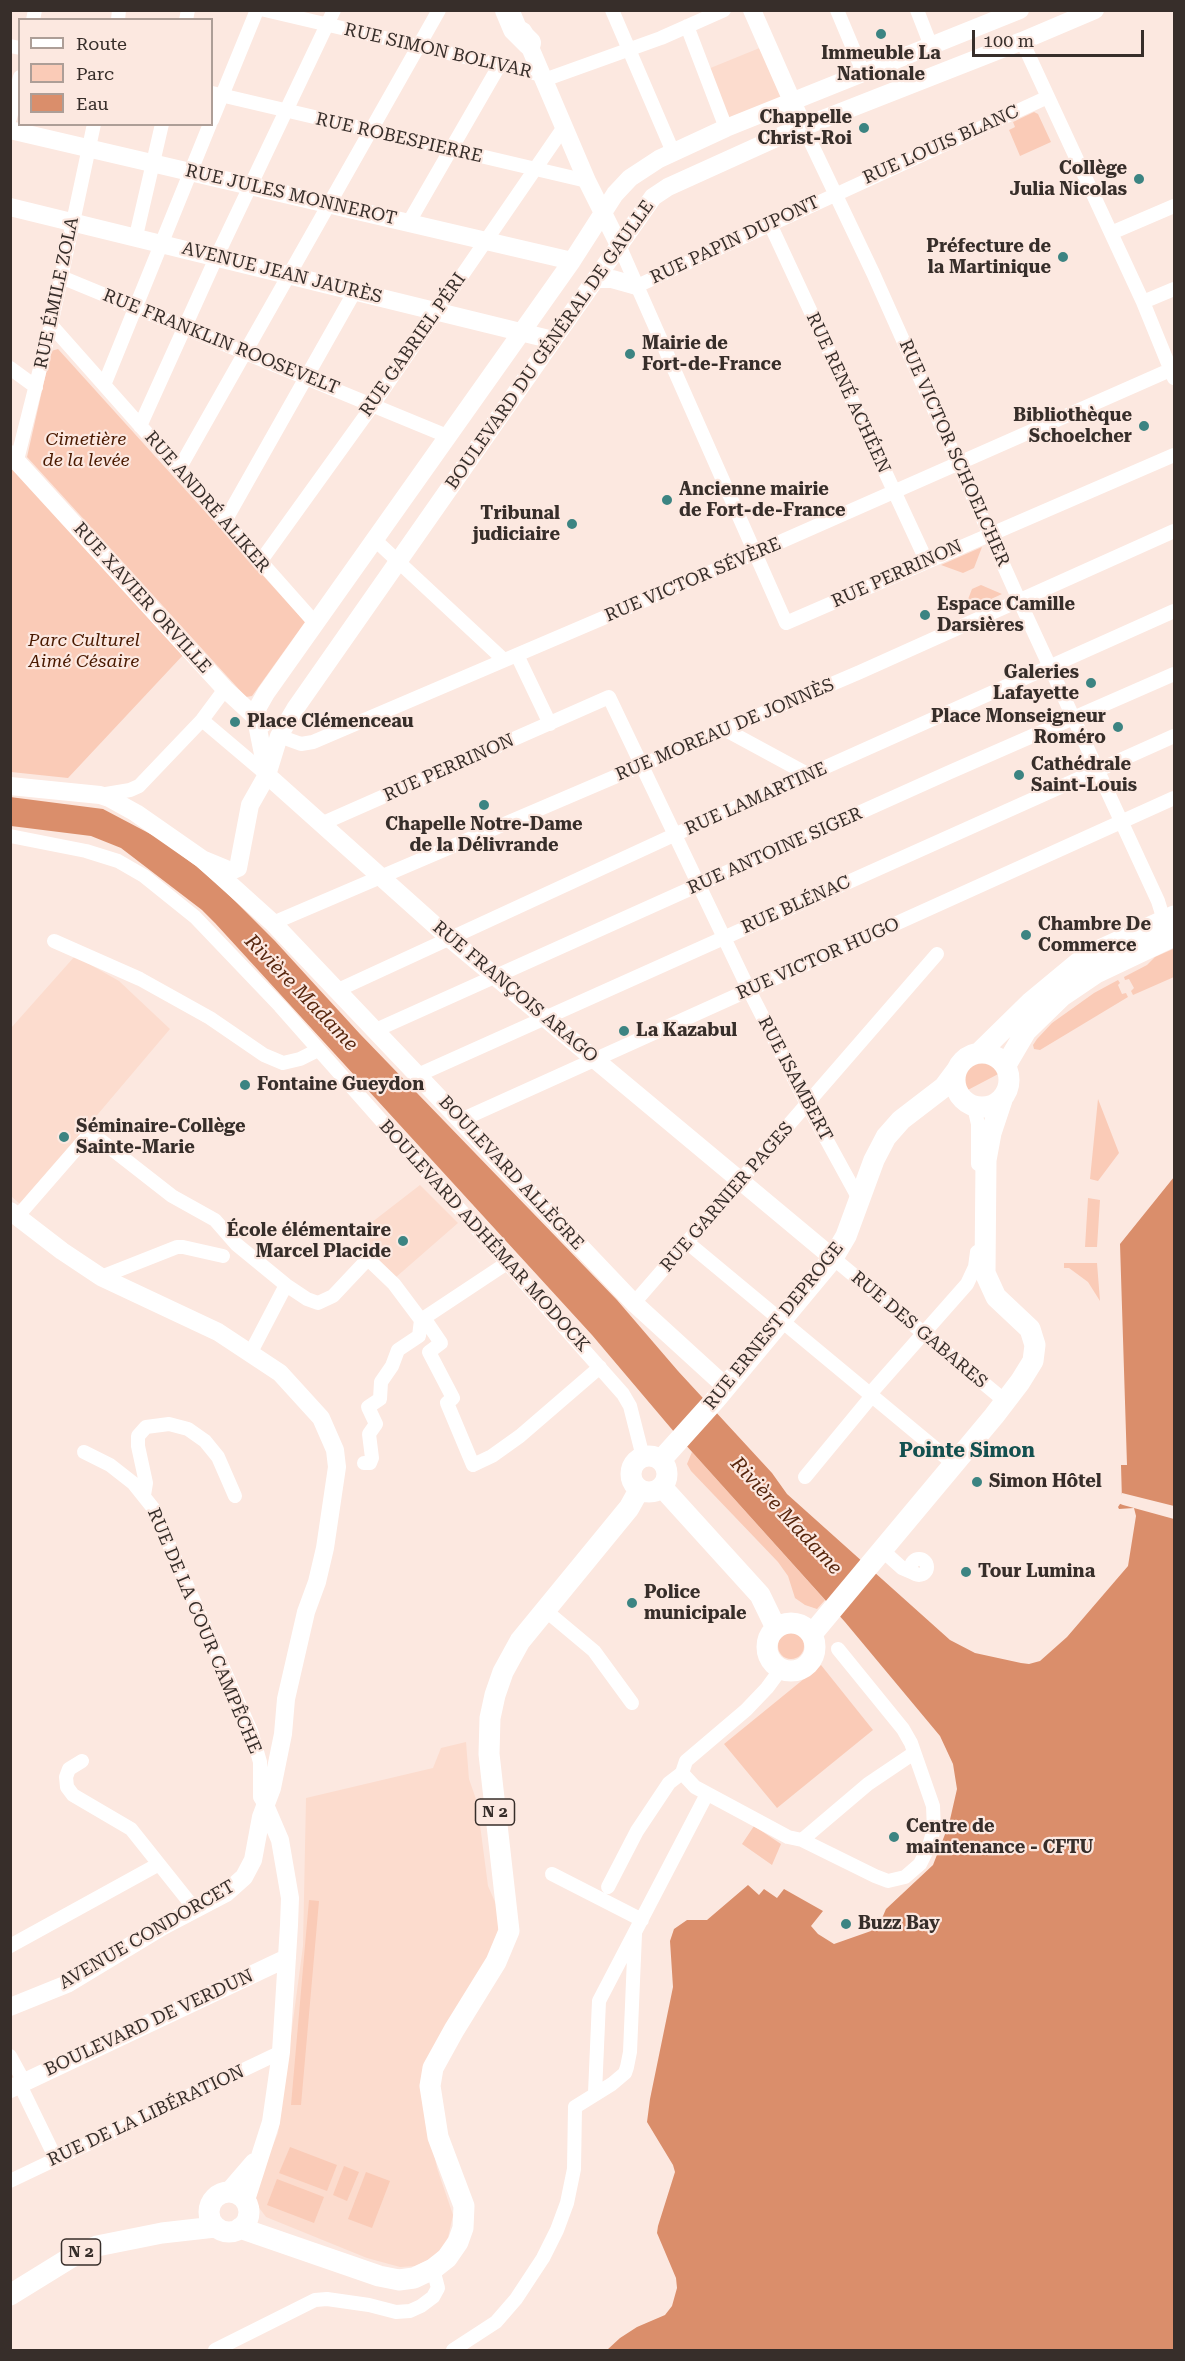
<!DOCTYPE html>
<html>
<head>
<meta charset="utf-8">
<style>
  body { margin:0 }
  #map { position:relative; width:1185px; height:2361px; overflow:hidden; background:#fce8e0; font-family:"Roboto Serif",serif }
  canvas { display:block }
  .frame { position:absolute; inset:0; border:12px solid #372e2a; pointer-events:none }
  .legend { position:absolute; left:18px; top:18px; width:195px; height:108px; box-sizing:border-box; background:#fce8e0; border:2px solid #ad9e97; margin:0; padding:8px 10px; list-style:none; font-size:18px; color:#372e2a }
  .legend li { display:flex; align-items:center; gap:12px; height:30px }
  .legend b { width:30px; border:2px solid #ad9e97 }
  .scale { position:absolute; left:972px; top:30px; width:172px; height:27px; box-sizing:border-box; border:3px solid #372e2a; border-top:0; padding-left:8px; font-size:18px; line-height:21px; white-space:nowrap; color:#372e2a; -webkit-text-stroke:4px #fce8e0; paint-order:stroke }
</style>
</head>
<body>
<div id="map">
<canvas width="1185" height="2361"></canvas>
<div class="frame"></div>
<ul class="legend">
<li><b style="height:8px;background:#fff"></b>Route</li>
<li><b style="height:16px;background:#facbb7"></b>Parc</li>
<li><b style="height:16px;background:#da8e6b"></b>Eau</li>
</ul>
<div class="scale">100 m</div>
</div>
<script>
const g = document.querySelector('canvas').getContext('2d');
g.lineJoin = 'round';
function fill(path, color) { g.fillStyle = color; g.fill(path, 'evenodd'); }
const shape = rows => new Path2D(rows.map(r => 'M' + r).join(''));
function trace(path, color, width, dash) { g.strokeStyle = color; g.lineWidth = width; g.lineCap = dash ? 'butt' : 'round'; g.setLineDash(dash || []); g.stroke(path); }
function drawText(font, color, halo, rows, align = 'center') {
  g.font = font + ' "Roboto Serif",serif'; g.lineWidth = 4.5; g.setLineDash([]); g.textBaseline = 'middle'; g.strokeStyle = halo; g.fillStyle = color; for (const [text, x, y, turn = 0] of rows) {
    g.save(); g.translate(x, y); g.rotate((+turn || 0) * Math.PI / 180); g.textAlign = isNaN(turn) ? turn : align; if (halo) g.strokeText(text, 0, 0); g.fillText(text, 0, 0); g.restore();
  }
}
const built = shape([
  [762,47,783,102,728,126,708,69],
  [75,956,119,981,170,1029,21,1205,11,1196,11,1028],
  [420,1185,458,1223,395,1278,372,1256,367,1226],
  [466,1742,469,1779,477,1802,488,1886,499,1911,498,1932,487,1958,426,2071,427,2119,437,2168,453,2215,447,2242,432,2258,416,2266,400,2267,367,2258,266,2217,257,2205,254,2191,278,2133,303,1946,306,1798,433,1768,441,1748]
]);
const green = shape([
  [1034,112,1038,114,1051,142,1020,156,1009,130,1015,127,1013,122],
  [58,349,305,622,252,696,246,697,27,457,51,351],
  [10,464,185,653,68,778,11,772],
  [982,547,974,568,963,573,941,565],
  [981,585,1002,594,963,612,972,589],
  [1173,949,1174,977,1133,995,1131,991,1134,988,1129,979,1125,980,1124,977,1147,965,1155,957],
  [1118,980,1120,983,1118,985,1122,994,1126,993,1128,997,1040,1050,1034,1049,1033,1045,1037,1039,1052,1023,1094,993],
  [980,1056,991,1058,1004,1071,964,1092,961,1078,965,1067,972,1059],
  [1098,1099,1119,1153,1098,1181,1090,1179],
  [1088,1198,1100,1200,1097,1247,1085,1247],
  [1064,1263,1097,1263,1100,1301,1088,1282,1069,1268,1064,1268],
  [692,1452,825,1600,817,1609,805,1605,795,1598,788,1576,778,1562,691,1471,687,1464],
  '778 1646a13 13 0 1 1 26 0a13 13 0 1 1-26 0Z',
  [821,1665,873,1730,777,1808,724,1744],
  [754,1826,781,1844,772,1865,742,1844],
  [309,1900,319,1901,301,2105,291,2105],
  [290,2147,337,2165,327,2191,279,2173],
  [344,2166,359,2172,347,2201,333,2195],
  [366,2172,390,2181,372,2228,348,2219],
  [277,2179,324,2197,314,2223,267,2205]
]);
const water = shape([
  [10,797,103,809,158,838,196,866,223,889,275,941,360,1034,617,1300,678,1371,772,1473,787,1494,950,1640,975,1653,1021,1663,1029,1664,1040,1661,1067,1637,1128,1566,1136,1516,1134,1508,1119,1509,1118,1507,1122,1501,1121,1465,1127,1465,1120,1244,1174,1177,1174,2350,607,2350,620,2338,637,2327,665,2315,672,2306,677,2288,676,2278,657,2233,658,2226,675,2172,673,2165,647,2122,650,2099,673,1987,670,1941,674,1929,687,1920,707,1920,748,1885,759,1895,764,1889,777,1898,784,1889,823,1911,811,1926,818,1934,834,1944,871,1931,880,1923,886,1909,933,1865,949,1824,957,1789,953,1764,940,1736,845,1622,675,1433,592,1335,215,923,202,910,121,848,91,836,11,826]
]);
const pier = shape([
  [1122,1493,1174,1506,1174,1519,1123,1505,1118,1503]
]);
const street = shape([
  [265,10,542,75],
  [612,10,673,152],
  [837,10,863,72],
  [917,10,931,46],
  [33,20,35,10],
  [118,20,119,10],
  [186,20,188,10],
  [687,26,726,128],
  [1022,41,1143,302,1174,378],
  [10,46,20,48],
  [544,80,661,38,724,10],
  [212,93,587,181],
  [10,118,20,77],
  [212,120,257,10],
  [803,126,873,273,1019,600,1158,901,1162,914,1163,928],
  [409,222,499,66],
  [770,224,927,562],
  [1111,233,1174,206],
  [136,236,162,124],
  [619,245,786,623,1174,455],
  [61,277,447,436],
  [637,286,1048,97],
  [1143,302,1174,289],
  [51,325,316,624],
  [10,368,36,387],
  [104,385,210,124],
  [140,426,216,258,334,10],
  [17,460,51,325,94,124],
  [179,469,439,10],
  [225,521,355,291],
  [374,539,504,660],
  [260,562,373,405,564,127],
  [517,655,550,724],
  [202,720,267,775],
  [726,730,809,775],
  [279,736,301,744,313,742,746,557,1170,370],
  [100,795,130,790,139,786,202,720,225,689],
  [321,824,609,697,749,990,807,1104,859,1199],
  [10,836,86,851,118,861,144,876,195,917,280,1006,623,1394,630,1406,643,1457],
  [273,923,860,672,1174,531],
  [54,941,140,979,210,1018,264,1055,283,1063,300,1059,318,1050],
  [338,990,674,835,1174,611],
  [376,1030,950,772,1174,674],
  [418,1075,1174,736],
  [974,1107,978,1124,978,1164],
  [461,1120,1174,798],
  [17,1217,84,1140,91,1137,99,1139,172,1196,215,1220,236,1244,286,1285,307,1299,318,1303,333,1296,365,1262,369,1260,394,1284,421,1320,507,1263],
  [688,1243,954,1464],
  [833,1258,1005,1401],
  [101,1277,177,1247,183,1247,223,1256],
  [634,1303,937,954],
  [424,1318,441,1343,429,1352,453,1398,447,1403,473,1465,492,1456,520,1436,600,1367],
  [251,1352,286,1285],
  [869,1395,967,1284,975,1267,977,1252],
  [84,1452,110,1465,133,1483,153,1508,251,1731,260,1762,260,1797,265,1805],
  [364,1463,370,1463,372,1458,369,1434,376,1424,368,1407,380,1399,381,1382,392,1366,398,1350,419,1336,421,1320],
  [805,1477,871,1397],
  [144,1495,146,1483,138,1446,138,1436,146,1427,169,1424,188,1429,205,1441,218,1457,235,1496],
  [882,1550,902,1568,916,1574],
  '911 1567a8 8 0 1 1 16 0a8 8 0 1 1-16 0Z',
  [545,1610,594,1651,632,1703],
  [781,1669,767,1688,746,1710,686,1761,682,1773,695,1787,788,1837,802,1840,875,1876,888,1881,905,1877,920,1864,929,1846,934,1829,933,1806,911,1743,903,1729,838,1649],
  [82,1761,69,1769,66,1777,67,1787,73,1795,131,1829,194,1908],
  [802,1840,868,1784,914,1753],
  [552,1874,642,1920],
  [608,1887,637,1831,669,1783,682,1773],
  [10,1946,159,1864],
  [10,2056,22,2078,20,2085,56,2159],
  [595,2093,599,2001,707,1794],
  [10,2181,281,2052],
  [215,2350,315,2300,327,2299,369,2305,396,2312,410,2311,421,2306,433,2297,438,2288,433,2269],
  [453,2350,496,2322,516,2299,543,2258,557,2230,567,2203,574,2169,575,2107,612,2084,625,2073,627,2067,630,2052,635,1934]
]);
const secondary = shape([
  [752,10,803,126],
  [523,31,587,181,619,245],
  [10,130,572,261],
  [10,207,553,340],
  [596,279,612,279,637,286],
  [10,454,225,689,263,724],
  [267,774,256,719,258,707,266,693,572,261,615,194,630,178,659,159,726,128,1020,10],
  [267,775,448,937,833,1258],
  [10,786,100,795,109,798,136,813,202,859,273,923,634,1303,726,1387],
  [202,859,231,871,238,868,250,805,267,775,279,736,295,709,653,197,668,187,785,134,1022,41,1095,10],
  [10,1211,62,1251,101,1277,218,1332,280,1373,321,1418,335,1450,337,1467,325,1548,317,1582,306,1612,286,1699,283,1734,272,1788,261,1817,253,1860,244,1877,226,1893,163,1926,67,1984,10,2007],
  [10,2089,287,1958],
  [229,2191,254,2162],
  [246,2200,271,2122,281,2052,289,1925,290,1898,280,1840,265,1805]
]);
const primary = shape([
  [980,1052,1031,1002,1078,963,1093,953,1174,916],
  '955 1080a27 27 0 1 1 54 0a27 27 0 1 1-54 0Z',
  [1006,1065,1026,1031,1062,996,1096,973,1174,936],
  '631 1474a18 18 0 1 1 36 0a18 18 0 1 1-36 0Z',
  [661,1460,715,1400,833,1258,846,1236,874,1160,886,1137,901,1120,944,1087,956,1071],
  [662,1487,760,1595,776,1628],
  '767 1647a24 24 0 1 1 48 0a24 24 0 1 1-48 0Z',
  [812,1634,994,1416,1020,1382,1033,1361,1035,1345,1030,1329,996,1297,985,1273,986,1160,991,1133,1002,1100],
  '209 2212a20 20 0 1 1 40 0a20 20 0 1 1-40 0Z',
  [240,2228,379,2276,399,2280,414,2278,433,2269,447,2258,458,2242,463,2228,464,2206,438,2137,430,2086,433,2068,454,2030,496,1962,509,1931,489,1754,490,1718,495,1695,503,1672,520,1641,629,1508,639,1490],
  [10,2295,70,2258,97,2246,162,2233,215,2227]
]);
const highway = shape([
  [507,10,515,29,529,43]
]);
const markers = [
  [881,34,6,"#3c8482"],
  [864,128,6,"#3c8482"],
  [1139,179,6,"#3c8482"],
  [1063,257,6,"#3c8482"],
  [630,354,6,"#3c8482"],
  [1144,426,6,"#3c8482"],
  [667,500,6,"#3c8482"],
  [572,524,6,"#3c8482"],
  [925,615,6,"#3c8482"],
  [1091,683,6,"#3c8482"],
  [235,722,6,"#3c8482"],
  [1118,727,6,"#3c8482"],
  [1019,775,6,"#3c8482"],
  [484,805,6,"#3c8482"],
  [1026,935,6,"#3c8482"],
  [624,1031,6,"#3c8482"],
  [245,1085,6,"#3c8482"],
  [64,1137,6,"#3c8482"],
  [403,1241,6,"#3c8482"],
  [977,1482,6,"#3c8482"],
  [966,1572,6,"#3c8482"],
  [632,1603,6,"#3c8482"],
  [894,1837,6,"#3c8482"],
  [846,1924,6,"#3c8482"]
];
const shields = [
  [495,1812,39],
  [81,2252,39]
];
const shieldNames = [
  ["N 2",495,1812],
  ["N 2",81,2252]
];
const streetNames = [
  ["RUE SIMON BOLIVAR",438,51,13],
  ["RUE ROBESPIERRE",399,138,13],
  ["RUE LOUIS BLANC",941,145,-24],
  ["RUE JULES MONNEROT",291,195,13],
  ["RUE PAPIN DUPONT",735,240,-25],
  ["AVENUE JEAN JAURÈS",282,273,14],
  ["RUE ÉMILE ZOLA",57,293,-78],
  ["RUE FRANKLIN ROOSEVELT",221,342,22],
  ["RUE GABRIEL PÉRI",413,345,-55],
  ["BOULEVARD DU GÉNÉRAL DE GAULLE",550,345,-55],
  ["RUE RENÉ ACHÉEN",848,393,65],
  ["RUE VICTOR SCHOELCHER",954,453,66],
  ["RUE ANDRÉ ALIKER",207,502,49],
  ["RUE PERRINON",897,574,-24],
  ["RUE VICTOR SÉVÈRE",693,580,-23],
  ["RUE XAVIER ORVILLE",142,598,48],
  ["RUE MOREAU DE JONNÈS",725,730,-23],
  ["RUE PERRINON",449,768,-24],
  ["RUE LAMARTINE",756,799,-24],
  ["RUE ANTOINE SIGER",775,851,-24],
  ["RUE BLÉNAC",796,905,-24],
  ["RUE VICTOR HUGO",818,959,-24],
  ["RUE FRANÇOIS ARAGO",515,992,40],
  ["RUE ISAMBERT",795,1079,62],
  ["BOULEVARD ALLÈGRE",511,1173,47],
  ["RUE GARNIER PAGES",727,1197,-49],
  ["BOULEVARD ADHÉMAR MODOCK",484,1236,48],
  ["RUE ERNEST DEPROGE",774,1326,-51],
  ["RUE DES GABARES",919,1330,40],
  ["RUE DE LA COUR CAMPÊCHE",204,1631,67],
  ["AVENUE CONDORCET",147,1935,-30],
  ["BOULEVARD DE VERDUN",149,2023,-25],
  ["RUE DE LA LIBÉRATION",146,2116,-25]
];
const poiNames = [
  ["Immeuble La",881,54,"center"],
  ["Nationale",881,75,"center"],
  ["Chappelle",852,118,"right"],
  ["Christ-Roi",852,139,"right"],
  ["Collège",1127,169,"right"],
  ["Julia Nicolas",1127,190,"right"],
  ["Préfecture de",1051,247,"right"],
  ["la Martinique",1051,268,"right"],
  ["Mairie de",642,344],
  ["Fort-de-France",642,365],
  ["Bibliothèque",1132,416,"right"],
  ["Schoelcher",1132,437,"right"],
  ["Ancienne mairie",679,490],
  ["de Fort-de-France",679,511],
  ["Tribunal",560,514,"right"],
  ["judiciaire",560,535,"right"],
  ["Espace Camille",937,605],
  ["Darsières",937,626],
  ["Galeries",1079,673,"right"],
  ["Lafayette",1079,694,"right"],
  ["Place Monseigneur",1106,717,"right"],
  ["Roméro",1106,738,"right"],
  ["Place Clémenceau",247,722],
  ["Cathédrale",1031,765],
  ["Saint-Louis",1031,786],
  ["Chapelle Notre-Dame",484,825,"center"],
  ["de la Délivrande",484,846,"center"],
  ["Chambre De",1038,925],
  ["Commerce",1038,946],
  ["La Kazabul",636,1031],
  ["Fontaine Gueydon",257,1085],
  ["Séminaire-Collège",76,1127],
  ["Sainte-Marie",76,1148],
  ["École élémentaire",391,1231,"right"],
  ["Marcel Placide",391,1252,"right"],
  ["Simon Hôtel",989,1482],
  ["Tour Lumina",978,1572],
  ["Police",644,1593],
  ["municipale",644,1614],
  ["Centre de",906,1827],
  ["maintenance - CFTU",906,1848],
  ["Buzz Bay",858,1924]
];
const parkNames = [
  ["Cimetière",86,440],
  ["de la levée",86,461],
  ["Parc Culturel",84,641],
  ["Aimé Césaire",84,662]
];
const waterNames = [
  ["Rivière Madame",301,993,46],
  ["Rivière Madame",786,1516,47]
];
const neighbourhoodNames = [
  ["Pointe Simon",967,1451]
];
fill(built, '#fcdcce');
fill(green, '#facbb7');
fill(water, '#da8e6b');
fill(pier, '#fce8e0');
trace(street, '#fff', 14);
trace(secondary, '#fff', 18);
trace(primary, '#fff', 21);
trace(highway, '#fff', 24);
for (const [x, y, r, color] of markers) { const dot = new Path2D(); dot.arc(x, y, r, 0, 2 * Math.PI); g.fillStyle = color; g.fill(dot); trace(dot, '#fce8e0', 2); }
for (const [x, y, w] of shields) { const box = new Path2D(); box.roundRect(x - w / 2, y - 13, w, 26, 4.5); g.fillStyle = '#fce8e0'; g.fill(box); trace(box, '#372e2a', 1.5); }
drawText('bold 16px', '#372e2a', null, shieldNames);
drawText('18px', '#372e2a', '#fce8e0', streetNames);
drawText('bold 18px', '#372e2a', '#fce8e0', poiNames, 'left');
drawText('italic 18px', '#491900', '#fce8e0', parkNames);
drawText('italic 20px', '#57260d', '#fce8e0', waterNames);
drawText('bold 20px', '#13504f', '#fce8e0', neighbourhoodNames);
</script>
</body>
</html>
